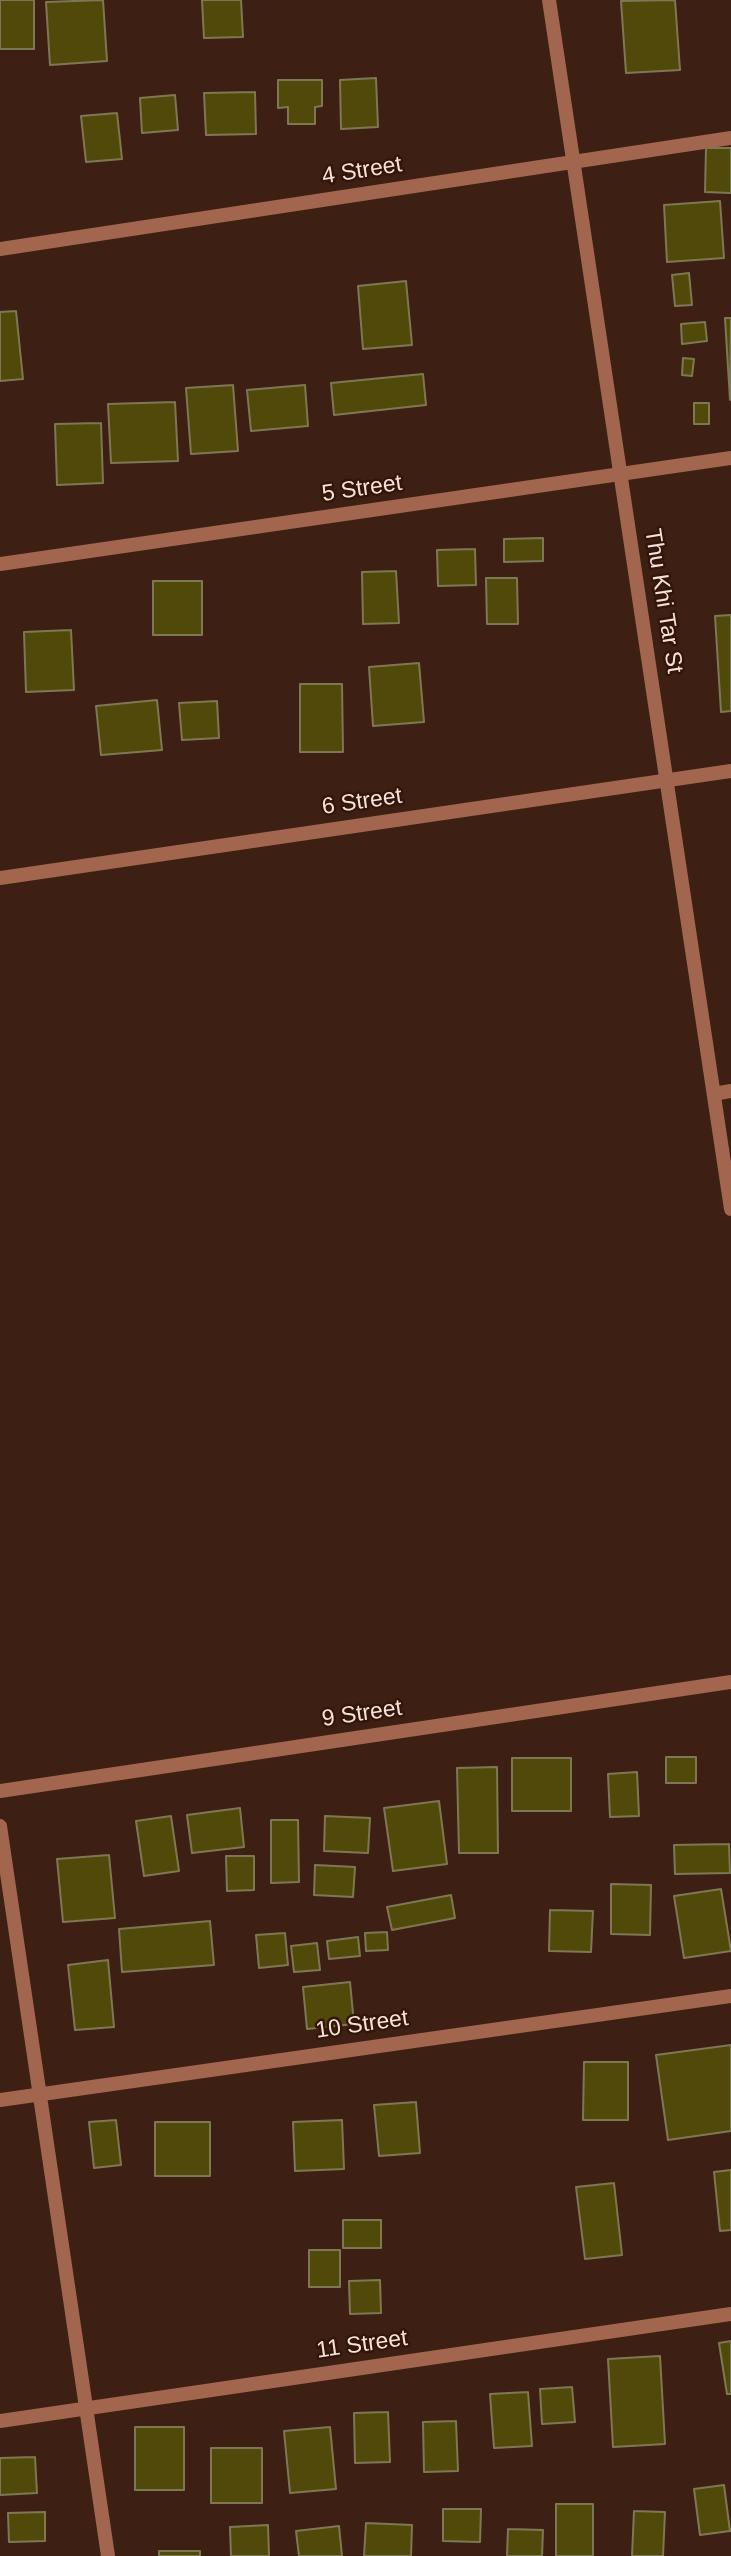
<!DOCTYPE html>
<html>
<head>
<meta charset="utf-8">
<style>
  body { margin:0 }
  canvas { display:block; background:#3e1f13 }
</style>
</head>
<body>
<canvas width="731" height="2556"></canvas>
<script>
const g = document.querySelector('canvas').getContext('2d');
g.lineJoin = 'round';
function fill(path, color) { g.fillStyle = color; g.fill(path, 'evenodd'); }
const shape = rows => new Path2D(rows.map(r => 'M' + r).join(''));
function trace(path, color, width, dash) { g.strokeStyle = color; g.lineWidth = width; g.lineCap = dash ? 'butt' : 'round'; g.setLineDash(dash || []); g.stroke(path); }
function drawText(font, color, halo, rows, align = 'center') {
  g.font = font + ' Arial,sans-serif'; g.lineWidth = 5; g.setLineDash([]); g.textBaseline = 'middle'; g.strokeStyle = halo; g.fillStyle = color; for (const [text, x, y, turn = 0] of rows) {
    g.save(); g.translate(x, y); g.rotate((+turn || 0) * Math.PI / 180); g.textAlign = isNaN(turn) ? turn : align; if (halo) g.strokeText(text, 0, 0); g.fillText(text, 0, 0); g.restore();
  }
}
const building = shape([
  [0,0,34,0,34,49,0,49,0,0],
  [103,0,107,61,50,65,46,2,103,0],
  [202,0,241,0,243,37,204,38,202,0],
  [675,0,680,70,626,73,621,1,675,0],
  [376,78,378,127,341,129,340,80,376,78],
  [278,80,322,80,322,106,315,107,315,124,288,124,288,107,278,108,278,80],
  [255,92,256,134,206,135,204,93,255,92],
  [175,95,178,130,142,133,140,98,175,95],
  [117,113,122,159,86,162,81,116,117,113],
  [706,148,731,148,731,193,705,192,706,148],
  [720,201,724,258,667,262,664,205,720,201],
  [689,273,692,305,675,306,672,275,689,273],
  [406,281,412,345,363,349,358,286,406,281],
  [16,311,23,379,0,381,0,312,16,311],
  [725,318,731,318,730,400,725,318],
  [705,322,707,341,682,344,681,324,705,322],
  [683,358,694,359,692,376,682,375,683,358],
  [423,374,426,405,334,415,331,383,423,374],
  [233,385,238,451,191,454,186,388,233,385],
  [305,385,308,426,251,431,247,390,305,385],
  [175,402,178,461,111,463,108,404,175,402],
  [694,403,709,403,709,424,694,424,694,403],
  [101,423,103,483,57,485,55,424,101,423],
  [543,538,543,561,504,562,504,539,543,538],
  [475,549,476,585,438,586,437,550,475,549],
  [396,571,399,623,363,624,362,572,396,571],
  [486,578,517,578,518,624,487,624,486,578],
  [153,581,202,581,202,635,153,635,153,581],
  [731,615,731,711,721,712,715,616,731,615],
  [71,630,74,690,26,692,24,632,71,630],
  [419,663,424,722,373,726,369,667,419,663],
  [300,684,342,684,343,752,300,752,300,684],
  [157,700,162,750,101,755,96,706,157,700],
  [217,701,219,738,182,740,179,703,217,701],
  [666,1757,696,1757,696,1783,666,1783,666,1757],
  [512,1758,571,1758,571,1811,512,1811,512,1758],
  [497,1767,498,1853,459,1853,457,1768,497,1767],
  [637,1772,639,1816,610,1817,608,1774,637,1772],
  [439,1801,447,1864,393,1871,384,1808,439,1801],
  [240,1808,244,1847,192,1853,187,1815,240,1808],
  [171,1816,179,1871,144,1876,136,1821,171,1816],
  [325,1816,370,1818,368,1853,324,1851,325,1816],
  [271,1820,298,1820,299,1882,271,1883,271,1820],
  [729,1844,730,1873,675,1874,674,1845,729,1844],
  [109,1855,115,1918,63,1922,57,1859,109,1855],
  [226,1856,254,1856,254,1890,227,1891,226,1856],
  [315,1865,355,1867,353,1897,314,1895,315,1865],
  [611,1884,651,1885,650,1935,611,1934,611,1884],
  [721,1889,731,1951,684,1958,674,1896,721,1889],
  [451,1895,455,1918,392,1930,387,1907,451,1895],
  [550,1910,593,1911,591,1952,549,1951,550,1910],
  [210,1921,214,1965,122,1972,119,1929,210,1921],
  [387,1932,388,1950,366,1951,365,1933,387,1932],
  [285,1933,288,1965,259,1968,256,1935,285,1933],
  [358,1937,360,1956,329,1959,327,1941,358,1937],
  [317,1943,320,1970,294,1972,291,1946,317,1943],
  [108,1960,114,2027,75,2030,68,1965,108,1960],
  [350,1982,354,2024,307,2029,303,1987,350,1982],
  [731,2045,731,2131,668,2140,656,2055,731,2045],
  [584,2062,628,2062,628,2120,583,2120,584,2062],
  [416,2102,420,2153,379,2156,374,2105,416,2102],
  [116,2120,121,2165,94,2168,89,2122,116,2120],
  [342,2120,344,2169,295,2171,293,2122,342,2120],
  [155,2122,210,2122,210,2176,155,2176,155,2122],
  [731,2170,731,2230,720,2231,714,2172,731,2170],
  [614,2183,622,2255,585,2259,576,2187,614,2183],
  [343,2220,381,2220,381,2248,343,2248,343,2220],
  [309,2250,340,2250,340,2287,309,2287,309,2250],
  [380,2280,381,2313,350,2314,349,2281,380,2280],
  [731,2341,731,2394,727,2394,719,2343,731,2341],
  [660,2356,665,2444,613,2447,608,2359,660,2356],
  [572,2387,575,2422,542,2424,540,2389,572,2387],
  [528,2392,532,2446,494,2448,490,2394,528,2392],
  [388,2412,390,2462,355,2463,354,2413,388,2412],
  [456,2421,458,2471,424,2472,423,2422,456,2421],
  [135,2427,184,2427,184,2490,135,2490,135,2427],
  [330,2427,336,2489,290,2493,284,2431,330,2427],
  [211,2448,262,2448,262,2503,211,2503,211,2448],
  [35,2457,37,2493,0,2495,0,2458,35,2457],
  [724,2485,730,2531,700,2535,694,2489,724,2485],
  [556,2504,593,2504,593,2556,556,2556,556,2504],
  [443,2509,481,2509,480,2542,443,2541,443,2509],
  [634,2511,665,2512,663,2556,632,2556,634,2511],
  [45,2512,45,2541,9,2542,8,2513,45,2512],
  [366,2523,412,2525,411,2556,364,2556,366,2523],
  [268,2525,269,2556,231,2556,230,2527,268,2525],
  [339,2526,342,2556,299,2556,296,2531,339,2526],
  [508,2529,543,2530,542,2556,507,2556,508,2529],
  [159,2551,200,2551,200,2556,159,2556,159,2551]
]);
const minor = shape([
  [0,249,731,138],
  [0,564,731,458],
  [0,878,731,771],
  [714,1094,731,1091],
  [0,1791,731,1682],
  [0,1826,108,2556],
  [0,2100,731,1996],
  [0,2421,731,2314]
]);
const tertiary = shape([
  [549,0,731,1209]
]);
const streetNames = [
  ["4 Street",362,171,-9],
  ["5 Street",362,489,-8],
  ["Thu Khi Tar St",663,601,81],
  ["6 Street",362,802,-8],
  ["9 Street",362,1714,-8],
  ["10 Street",362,2025,-8],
  ["11 Street",362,2345,-8]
];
fill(building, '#514909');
trace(building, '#7d7854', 2);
trace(minor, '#a2654e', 14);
trace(tertiary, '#a2654e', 14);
drawText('23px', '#f6e1d9', '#331509', streetNames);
</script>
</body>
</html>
